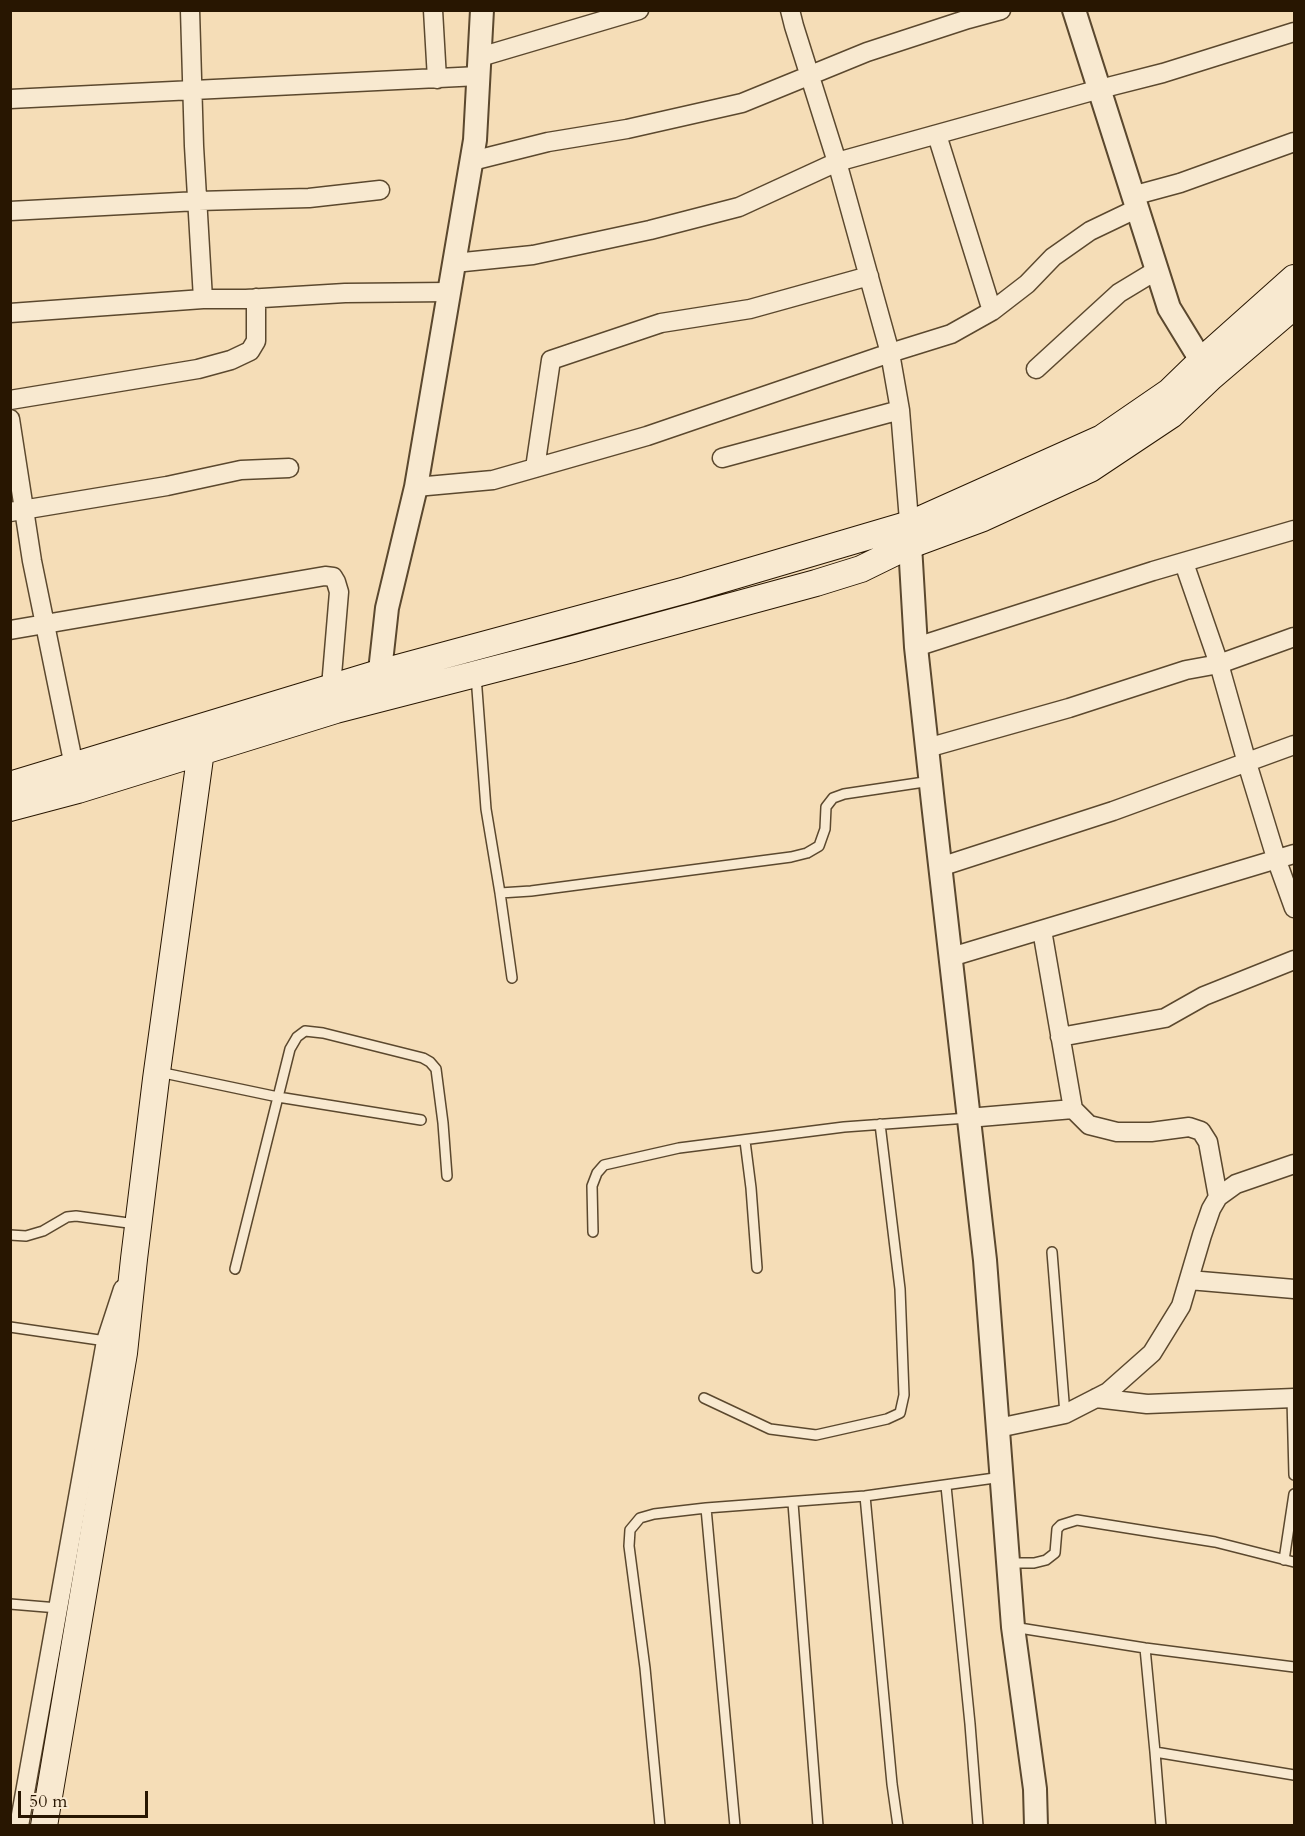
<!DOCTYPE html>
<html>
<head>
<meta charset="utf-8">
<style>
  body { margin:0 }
  #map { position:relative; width:1305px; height:1836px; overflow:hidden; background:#f5ddb7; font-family:Cardo,serif }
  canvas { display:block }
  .frame { position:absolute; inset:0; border:12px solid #281601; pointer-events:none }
  .scale { position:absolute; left:18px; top:1791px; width:130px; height:27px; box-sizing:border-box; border:3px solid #281601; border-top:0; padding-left:8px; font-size:18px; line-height:21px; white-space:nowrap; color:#281601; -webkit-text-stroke:4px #f8e9d0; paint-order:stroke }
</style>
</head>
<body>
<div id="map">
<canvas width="1305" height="1836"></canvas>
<div class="frame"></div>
<div class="scale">50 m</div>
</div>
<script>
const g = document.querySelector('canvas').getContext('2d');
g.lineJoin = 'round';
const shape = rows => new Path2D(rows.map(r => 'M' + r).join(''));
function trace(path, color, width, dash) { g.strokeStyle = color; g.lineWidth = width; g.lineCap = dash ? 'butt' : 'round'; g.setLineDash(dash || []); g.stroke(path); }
const service = shape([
  [476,676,486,809,500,893,512,978],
  [500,893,531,891,791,857,807,853,819,846,825,829,826,807,833,798,844,794,931,781],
  [159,1072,278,1097,421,1120],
  [745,1141,751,1188,757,1268],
  [593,1232,592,1186,597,1173,604,1165,679,1148,844,1127,968,1118],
  [10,1235,26,1236,43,1231,67,1217,76,1216,136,1224],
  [1052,1252,1065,1414],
  [235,1269,290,1049,297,1037,305,1031,323,1033,423,1058,430,1062,436,1069,443,1123,447,1176],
  [10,1327,106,1341],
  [704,1398,770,1429,816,1435,887,1419,900,1413,904,1395,900,1289,880,1124],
  [1292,1399,1294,1475],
  [946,1486,970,1724,978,1826],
  [865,1496,892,1784,898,1826],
  [793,1503,818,1826],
  [706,1508,865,1496,1002,1477],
  [1284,1560,1294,1494],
  [1009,1563,1034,1563,1046,1560,1055,1553,1057,1529,1061,1525,1077,1520,1215,1542,1294,1562],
  [10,1604,58,1608],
  [1013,1627,1145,1648,1294,1667],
  [1145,1648,1155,1752,1294,1775],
  [1155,1752,1161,1826],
  [660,1826,645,1668,629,1546,630,1530,640,1518,654,1514,706,1508,735,1826]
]);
const minor = shape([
  [190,10,194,146,203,299],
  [433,10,437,79],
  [790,10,794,26,837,162,890,353,900,410,910,533],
  [480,57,639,10],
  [10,99,479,76],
  [937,135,992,311],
  [472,161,548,142,627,129,742,103,867,52,968,19,1001,10],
  [1132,196,1180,183,1294,142],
  [10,211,198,201,309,198,380,190],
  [454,263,533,255,650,230,739,207,837,162,1100,89,1163,73,1294,32],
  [10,313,203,299,246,299,345,293,449,292],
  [1036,369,1119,293,1157,270],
  [10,400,198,369,231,360,250,351,256,341,256,298],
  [10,419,32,561,76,776],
  [722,458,900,410],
  [535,468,551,360,661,323,750,309,869,276],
  [416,487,493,480,647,436,890,353,951,334,992,311,1027,284,1053,257,1090,231,1136,209],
  [10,512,167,486,241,470,289,468],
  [1184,563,1219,664,1247,763,1277,861,1294,908],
  [10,630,325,576,333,577,336,582,339,592,331,687],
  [916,647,1153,571,1294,530],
  [927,748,1069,708,1186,670,1219,664,1294,637],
  [940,867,1113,811,1294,745],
  [1042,930,1073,1109,1089,1125,1117,1132,1151,1132,1189,1127,1201,1131,1208,1142,1218,1197],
  [951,957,1294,854],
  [1060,1037,1165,1018,1204,996,1294,960],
  [968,1118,1073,1109],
  [1189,1280,1294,1289],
  [1096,1398,1147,1404,1294,1398],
  [998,1428,1065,1414,1108,1392,1152,1353,1181,1306,1202,1235,1211,1209,1218,1197,1236,1184,1294,1164],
  [19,1826,106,1341,123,1289]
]);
const tertiary = shape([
  [1074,10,1169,308,1210,375],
  [910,545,916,647,933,803,985,1260,1013,1627,1035,1789,1036,1826],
  [378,689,387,608,416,487,475,140,482,10]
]);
const secondary = shape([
  [10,785,379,673,686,590,910,524,1102,438,1169,392,1201,361,1294,278],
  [10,808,78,790,336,710,573,649,816,583,861,569,910,545,983,518,1090,469,1171,415,1211,377,1294,306],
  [44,1826,124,1353,134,1259,156,1079,203,736]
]);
trace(service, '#5b482e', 12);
trace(minor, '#5b482e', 21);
trace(tertiary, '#5b482e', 26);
trace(secondary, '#281601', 28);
trace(service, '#f8e9d0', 9);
trace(minor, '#f8e9d0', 18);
trace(tertiary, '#f8e9d0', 22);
trace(secondary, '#f8e9d0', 26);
</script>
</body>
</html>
